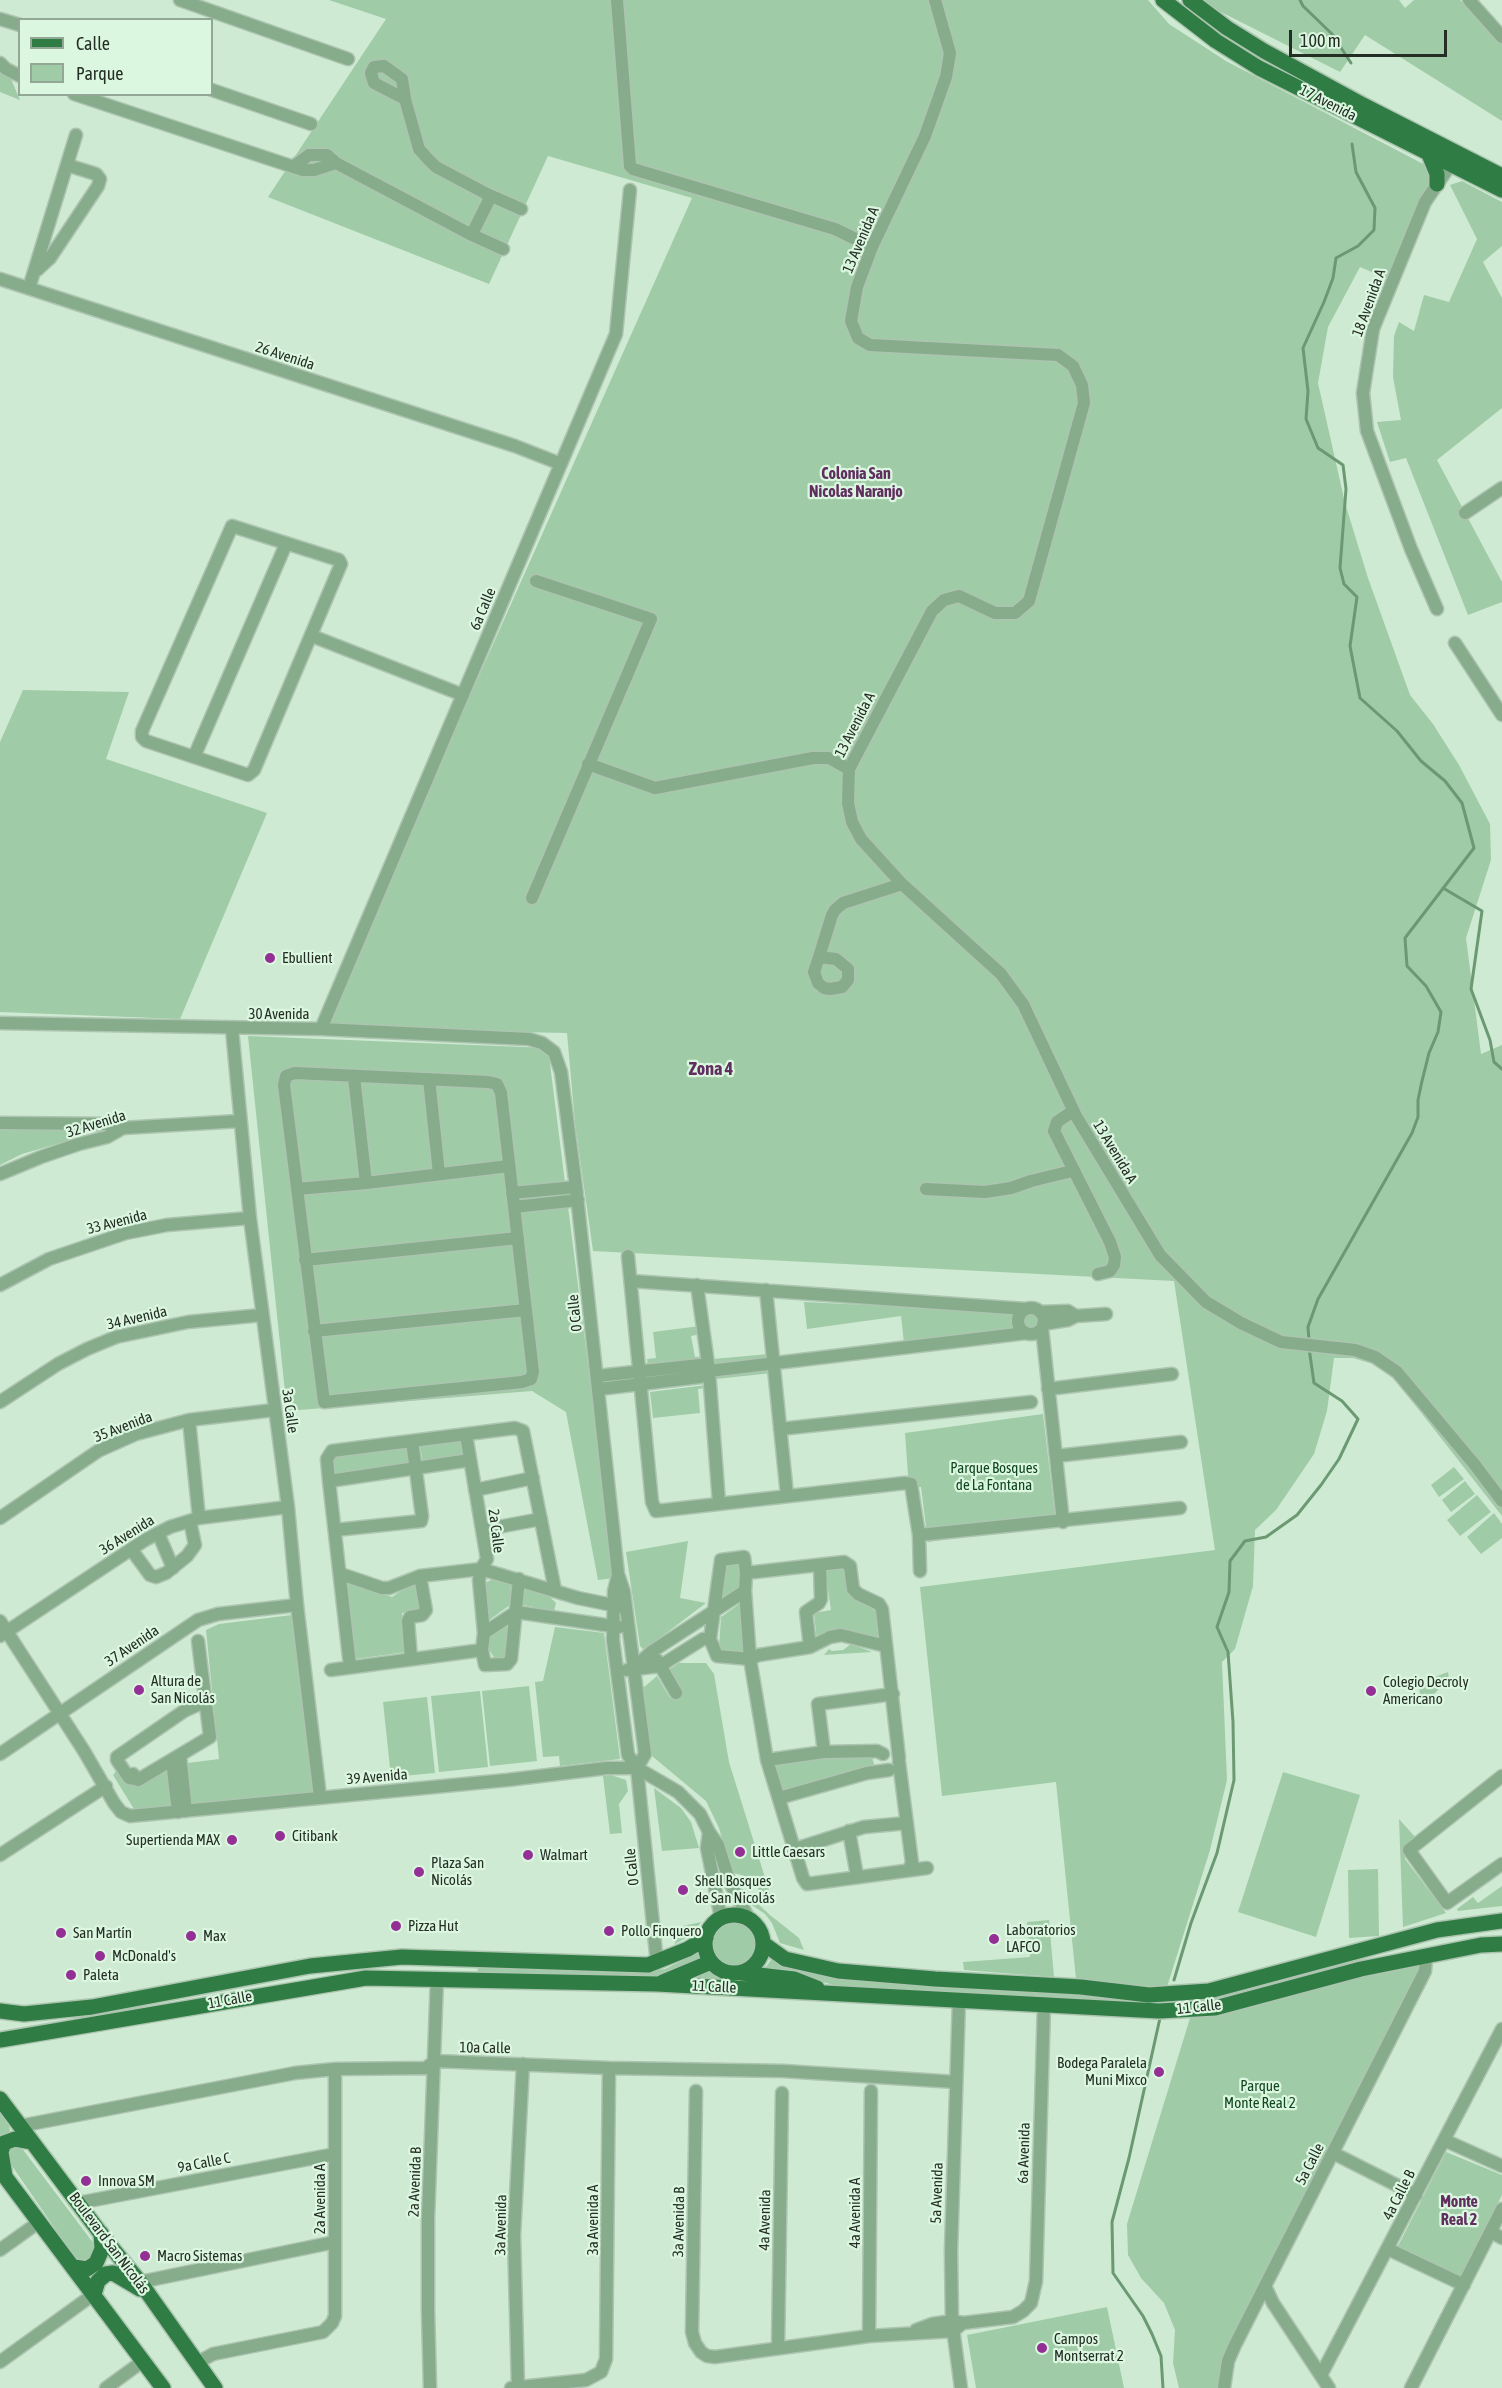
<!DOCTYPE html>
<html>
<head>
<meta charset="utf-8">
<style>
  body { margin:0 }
  #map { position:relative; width:1502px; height:2388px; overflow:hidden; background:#cfead3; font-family:"Asap Condensed",sans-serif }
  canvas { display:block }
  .legend { position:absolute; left:18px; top:18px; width:195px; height:78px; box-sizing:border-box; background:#dcf7e0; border:2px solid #92a795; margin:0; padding:8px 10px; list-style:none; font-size:18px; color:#242e25 }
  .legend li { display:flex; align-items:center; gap:12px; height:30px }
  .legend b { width:30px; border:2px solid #92a795 }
  .scale { position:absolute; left:1289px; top:30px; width:158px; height:27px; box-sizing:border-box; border:3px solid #242e25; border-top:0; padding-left:8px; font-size:18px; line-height:21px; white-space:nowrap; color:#242e25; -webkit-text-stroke:4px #dcf7e0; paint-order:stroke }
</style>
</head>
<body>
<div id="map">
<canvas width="1502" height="2388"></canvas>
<ul class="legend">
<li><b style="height:8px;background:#2f7d44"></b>Calle</li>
<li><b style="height:16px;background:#a0cba7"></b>Parque</li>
</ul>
<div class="scale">100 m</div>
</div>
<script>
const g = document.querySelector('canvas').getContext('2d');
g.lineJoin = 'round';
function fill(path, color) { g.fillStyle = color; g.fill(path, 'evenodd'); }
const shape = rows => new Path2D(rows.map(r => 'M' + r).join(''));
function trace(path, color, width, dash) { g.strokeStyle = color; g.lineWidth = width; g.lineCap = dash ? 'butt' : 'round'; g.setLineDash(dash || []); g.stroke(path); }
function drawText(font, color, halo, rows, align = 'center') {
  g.font = font + ' "Asap Condensed",sans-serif'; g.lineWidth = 4.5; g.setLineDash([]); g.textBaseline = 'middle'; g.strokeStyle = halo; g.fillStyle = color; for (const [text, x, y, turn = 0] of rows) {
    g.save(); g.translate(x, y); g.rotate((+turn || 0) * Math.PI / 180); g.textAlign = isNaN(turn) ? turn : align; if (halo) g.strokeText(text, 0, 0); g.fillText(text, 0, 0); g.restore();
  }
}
const green = shape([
  [329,0,1148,0,1169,24,1226,61,1429,167,1430,178,1427,188,1388,279,1360,267,1328,327,1318,383,1345,503,1368,578,1410,695,1433,724,1459,765,1490,824,1491,860,1466,938,1481,1054,1502,1045,1502,1516,1394,1378,1373,1364,1353,1358,1334,1358,1327,1411,1314,1454,1276,1510,1255,1530,1253,1586,1235,1649,1222,1662,1227,1780,1210,1850,1167,1987,1142,1989,1076,1979,1056,1782,942,1796,920,1587,1215,1550,1174,1281,593,1251,575,1123,567,1033,322,1028,692,198,548,156,489,284,268,197,386,19],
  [1203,0,1399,0,1405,8,1414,0,1460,0,1502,44,1502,121,1365,35,1340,72,1209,6],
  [0,64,8,72,20,100,0,92],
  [1462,181,1502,202,1502,246,1483,262,1502,298,1502,408,1437,460,1502,582,1502,602,1468,615,1406,458,1390,462,1377,422,1401,420,1393,377,1394,336,1399,322,1414,331,1424,295,1449,302,1477,239,1450,185],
  [23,690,129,692,106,759,267,813,180,1019,0,1012,0,742],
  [248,1036,548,1048,615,1578,598,1580,566,1412,532,1391,287,1411],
  [0,1130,67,1130,73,1133,74,1139,22,1154,0,1165],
  [804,1302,1017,1312,1015,1320,1018,1329,904,1343,901,1316,807,1329],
  '1023 1321a8 8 0 1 1 16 0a8 8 0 1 1-16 0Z',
  [700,1326,701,1334,691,1336,695,1357,704,1356,705,1361,648,1366,647,1359,656,1358,653,1332],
  [769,1354,771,1360,714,1366,713,1359],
  [772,1369,772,1373,716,1379,716,1374],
  [706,1385,706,1388,698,1389,700,1413,653,1418,650,1392],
  [1043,1414,1056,1524,928,1542,921,1487,909,1488,905,1433],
  [464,1441,467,1457,423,1463,420,1445],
  [410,1445,413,1465,334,1475,331,1453],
  [1454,1467,1464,1479,1439,1497,1431,1485],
  [1465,1481,1475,1494,1451,1512,1442,1500],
  [1477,1495,1491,1512,1460,1536,1447,1520],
  [1494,1513,1502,1524,1502,1538,1481,1554,1467,1537],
  [688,1541,680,1598,706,1603,644,1650,640,1646,626,1552],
  [739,1561,741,1589,722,1602,728,1562],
  [848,1567,851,1594,881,1615,885,1642,849,1630,832,1630,817,1641,814,1613,831,1610,825,1569],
  [495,1578,505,1582,511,1586,510,1605,489,1620,485,1585,487,1582],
  [416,1581,420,1610,402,1613,406,1652,355,1659,347,1583,392,1597],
  [526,1587,543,1590,556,1603,554,1611,523,1605],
  [742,1602,747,1653,726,1654,719,1647,721,1617],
  [292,1615,313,1792,192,1805,188,1763,219,1759,206,1630,219,1624],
  [508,1621,511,1625,507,1658,497,1662,488,1648,490,1635],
  [555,1627,604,1633,620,1759,560,1766,559,1756,543,1757,535,1682,543,1681],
  [851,1644,872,1652,824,1655,829,1649,832,1651,843,1650],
  [679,1663,706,1663,714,1674,729,1762,772,1900,761,1893,751,1878,731,1872,719,1828,706,1801,652,1756,643,1688,657,1676,670,1698,682,1697,670,1669],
  [1448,1672,1449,1679,1421,1707,1419,1683],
  [529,1686,537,1761,490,1766,482,1691],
  [480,1691,488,1767,439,1772,431,1696],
  [427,1697,435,1773,391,1777,383,1702],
  [825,1757,872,1757,874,1764,873,1766,782,1793,774,1764],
  [118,1769,125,1779,165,1769,170,1771,174,1805,134,1809,113,1775],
  [1283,1772,1360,1795,1316,1937,1238,1912],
  [611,1775,626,1780,628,1791,619,1804,622,1833,610,1834,603,1776],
  [654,1788,681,1808,691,1822,699,1848,662,1851],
  [1399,1819,1416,1838,1406,1848,1405,1859,1446,1913,1403,1927],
  [1378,1869,1379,1936,1349,1938,1348,1870],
  [1502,1886,1502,1906,1458,1911,1457,1909,1473,1897,1478,1903],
  [742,1889,770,1915,799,1938,804,1950,780,1943,772,1923,765,1914,743,1899,739,1890],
  [1049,1920,1054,1977,964,1970,963,1962,1030,1957,1027,1922],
  '710 1944a24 24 0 1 1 48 0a24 24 0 1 1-48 0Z',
  [701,1922,693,1934,675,1944,674,1935,683,1926],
  [700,1952,702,1958,667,1977,477,1973,479,1963,648,1971,665,1969],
  [771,1960,839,1978,1055,1992,1137,2003,837,1986,795,1974,763,1971],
  [1428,1962,1226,2360,1223,2388,1179,2388,1173,2363,1175,2330,1164,2303,1141,2278,1128,2255,1127,2224,1190,2018,1216,2013,1361,1972],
  [704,1970,711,1971,734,1982,686,1981],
  [0,2113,9,2126,10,2131,0,2139],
  [17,2145,21,2147,97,2248,90,2259,80,2260,74,2256,10,2163,7,2153,10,2147],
  [1446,2152,1502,2175,1502,2195,1461,2277,1398,2246],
  [1107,2307,1124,2388,976,2388,967,2335]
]);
const stream = shape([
  [1300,0,1303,6,1332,34,1351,63],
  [1443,888,1482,911,1471,989,1490,1040,1494,1062,1502,1069],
  [1309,1341,1308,1327,1318,1299,1412,1133,1418,1117,1418,1100,1422,1081,1429,1053,1438,1032,1441,1012,1426,986,1407,966,1405,938,1474,848,1462,803,1445,781,1421,761,1397,731,1360,698,1350,646,1357,597,1344,584,1340,568,1346,489,1343,465,1318,448,1306,419,1308,391,1303,348,1324,302,1333,278,1336,258,1358,246,1374,230,1375,208,1356,172,1352,144],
  [1174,1980,1191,1923,1217,1853,1234,1780,1233,1722,1228,1652,1217,1627,1229,1592,1230,1561,1245,1541,1266,1537,1297,1515,1321,1485,1339,1459,1358,1419,1342,1401,1314,1383,1309,1348],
  [1160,2018,1129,2158,1112,2222,1113,2273,1143,2316,1152,2334,1161,2356,1163,2388]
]);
const minor = shape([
  [180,0,348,59],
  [617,0,630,166,633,169,835,229,872,247],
  [935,0,950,53,946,77,925,136,872,247,857,287,851,321,858,338,870,345,1058,355,1073,366,1082,385,1084,403,1029,601,1015,613,995,613,959,596,944,600,932,611,849,769,848,803,852,822,861,839,902,884,1001,974,1023,1004,1076,1116,1160,1255,1206,1302,1241,1323,1281,1342,1355,1350,1375,1357,1397,1372,1475,1465,1502,1501],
  [1469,0,1502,37],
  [0,19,20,25],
  [0,63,6,69,20,76],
  [212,90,311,124],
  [74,94,303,170,314,170,336,163],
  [294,166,309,155,327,155,336,163,470,234,474,230,489,200,487,194,436,167,427,158,419,149,405,99,402,79,384,66,374,67,371,73,374,83,405,99],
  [487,194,521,209],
  [470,234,503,249],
  [37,270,50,258,98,186,100,179,96,174,67,165],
  [0,279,515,446,561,464],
  [29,288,76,135],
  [1465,513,1502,488],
  [232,526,339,560,341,564,254,770,248,775,146,741,142,737,142,731,232,526],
  [1437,609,1411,549,1367,431,1363,393,1373,329,1425,202,1455,158],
  [312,636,463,695],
  [1455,643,1502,715],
  [194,757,286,544],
  [588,764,655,788,813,758,829,758,849,769],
  [532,898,651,619,536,581],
  [819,957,836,959,848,969,848,980,842,987,830,989,824,988,818,983,814,972,819,957,832,915,835,910,843,903,902,884],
  [0,1023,321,1029,529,1039,542,1043,554,1052,561,1072,576,1187,618,1574,624,1592,645,1754,637,1768,657,1963],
  [232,1029,250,1218,288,1507,297,1605,320,1797],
  [321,1029,616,334,630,190],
  [295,1073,488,1082,497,1084,501,1093,533,1372,531,1379,522,1382,324,1402,284,1085,286,1076,295,1073],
  [354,1077,366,1183],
  [429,1079,439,1174],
  [1073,1111,1057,1122,1054,1131,1110,1242,1115,1257,1114,1265,1110,1271,1098,1274],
  [0,1123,106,1124,123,1128],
  [0,1174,41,1157,79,1144,107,1137,123,1128,240,1121],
  [297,1189,366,1183,509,1166],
  [926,1189,985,1192,1011,1188,1031,1181,1072,1171],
  [512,1193,576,1187],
  [514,1207,578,1200],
  [628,1256,652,1502,656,1511,905,1483,911,1484,919,1535,920,1571],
  [305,1260,518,1238],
  [631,1281,1025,1309],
  [0,1285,49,1259,126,1233,167,1225,250,1218],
  [697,1285,709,1371,719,1503],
  [766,1290,787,1495],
  '1018 1321a13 13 0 1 1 26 0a13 13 0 1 1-26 0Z',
  [1040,1312,1068,1311,1076,1316],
  [1043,1324,1068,1320,1076,1316,1106,1314],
  [1042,1328,1063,1522],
  [314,1331,526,1310],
  [597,1376,700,1365,709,1371],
  [599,1389,700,1377,709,1371,1026,1333],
  [1048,1389,1172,1374],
  [0,1402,58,1364,87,1349,116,1337,188,1322,262,1315],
  [189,1420,199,1518],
  [780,1429,1031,1402],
  [466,1435,487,1559,481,1569,479,1580,484,1633,482,1650,485,1665,507,1664,511,1659,519,1579],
  [1056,1456,1181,1442],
  [329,1481,470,1460],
  [475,1490,533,1478],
  [0,1518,98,1451,136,1434,189,1420,274,1410],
  [335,1530,421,1521,422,1516,412,1441],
  [482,1530,541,1519],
  [158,1533,173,1568],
  [919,1535,1180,1508],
  [131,1549,150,1575,156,1577,166,1573,187,1556,195,1545,190,1521],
  [746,1573,844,1562,850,1566,853,1589,858,1594,879,1604,882,1609,899,1758],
  [341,1574,382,1588,389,1588,420,1576,481,1569,578,1598,622,1607],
  [618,1575,614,1591,613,1640,628,1755,637,1768,678,1792,700,1814,709,1832,718,1845,730,1883,749,1919],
  [0,1621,84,1751,114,1803,121,1812,130,1816,507,1780,607,1768,637,1768],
  [484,1633,516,1612,619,1627],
  [0,1636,145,1540,170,1527,199,1518,288,1507],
  [710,1639,721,1560,744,1557,746,1573,745,1591,750,1659,767,1760,803,1878,807,1884,927,1868],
  [810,1647,806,1612,819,1603,821,1599,820,1565],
  [411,1659,408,1621,410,1617,422,1615,426,1610,420,1576],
  [657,1660,676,1693],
  [350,1666,329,1481,327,1459,332,1451,515,1428,523,1431,555,1590],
  [633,1669,651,1652,745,1591],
  [331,1670,482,1650],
  [627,1670,660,1666,703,1639,710,1639,717,1656,750,1659,759,1655,810,1647,830,1637,841,1635,886,1646],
  [824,1752,818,1704,893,1694],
  [0,1754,198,1620,218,1614,297,1605],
  [180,1755,186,1811],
  [172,1760,178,1812],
  [767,1760,824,1752,877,1751,883,1754],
  [899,1762,912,1863,909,1869],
  [133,1774,138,1780,210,1737,198,1641],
  [1502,1776,1409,1850,1447,1903,1502,1864],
  [136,1779,129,1778,117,1760,117,1757,184,1711,206,1701],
  [779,1798,867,1773,889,1770],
  [849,1831,857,1876],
  [709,1832,707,1848,721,1918],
  [795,1849,864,1827,907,1823],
  [0,1855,106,1786],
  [959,1999,951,2251,952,2321,961,2388],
  [696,2091,692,2332,695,2343,701,2352,707,2356,715,2357,869,2336,953,2331,963,2323],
  [20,2126,295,2073,335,2069,426,2068,435,2061,609,2068,783,2071,956,2082],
  [1444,2140,1502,2166],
  [1333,2153,1416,2195],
  [78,2203,335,2154],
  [1491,2232,1502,2238],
  [1388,2249,1464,2285],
  [0,2250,39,2222],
  [140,2282,335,2242],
  [1265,2286,1273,2303,1329,2388],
  [916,2330,932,2324,952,2321,963,2323,1013,2317,1023,2311,1031,2303,1036,2281,1044,2004],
  [869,2336,871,2091],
  [778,2348,782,2093],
  [0,2362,94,2294],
  [197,2363,213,2354,323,2332,332,2323,335,2316,335,2069],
  [1321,2375,1502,2029],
  [518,2387,514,2235,523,2064],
  [106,2388,143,2361],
  [430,2388,428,2310,428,2218,437,1978],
  [511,2388,586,2380,601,2372,606,2359,609,2068],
  [1224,2388,1228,2361,1235,2345,1425,1971,1426,1956],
  [1411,2388,1502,2209]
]);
const major = shape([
  [1163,0,1216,41,1259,68,1502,190],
  [1190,0,1227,28,1264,51,1363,105,1502,176],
  [1428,152,1437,174,1437,184],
  '705 1944a29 29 0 1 1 58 0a29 29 0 1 1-58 0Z',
  [764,1944,785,1959,838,1971,935,1979,1081,1987,1149,1995,1209,1991,1437,1930,1502,1921],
  [741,1973,794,1979,817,1988],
  [663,1982,711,1962],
  [0,2011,24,2014,92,2007,310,1966,402,1957,648,1965,688,1949,706,1938],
  [0,2040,366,1978,657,1984,1159,2011,1215,2008,1361,1969,1481,1945,1502,1944],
  [0,2099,107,2242,140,2282,215,2388],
  [0,2170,163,2388],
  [5,2176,1,2152,4,2143,15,2139,32,2142],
  [74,2267,87,2269,96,2263,102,2249,101,2233],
  [94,2294,98,2281,106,2274,113,2273,140,2289]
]);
const markers = [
  [270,958,6,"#932f95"],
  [139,1690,6,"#932f95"],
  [1371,1691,6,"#932f95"],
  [280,1836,6,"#932f95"],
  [232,1840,6,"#932f95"],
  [740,1852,6,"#932f95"],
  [528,1855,6,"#932f95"],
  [419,1872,6,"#932f95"],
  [683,1890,6,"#932f95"],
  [396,1926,6,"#932f95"],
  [609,1931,6,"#932f95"],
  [61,1933,6,"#932f95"],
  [191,1936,6,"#932f95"],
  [994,1939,6,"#932f95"],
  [100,1956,6,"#932f95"],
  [71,1975,6,"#932f95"],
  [1159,2072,6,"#932f95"],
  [86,2181,6,"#932f95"],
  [145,2256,6,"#932f95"],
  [1042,2348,6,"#932f95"]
];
const streetNames = [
  ["17 Avenida",1328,103,27],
  ["13 Avenida A",861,240,-67],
  ["18 Avenida A",1369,303,-70],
  ["26 Avenida",285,356,18],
  ["6a Calle",483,609,-67],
  ["13 Avenida A",855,725,-63],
  ["30 Avenida",279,1014],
  ["32 Avenida",96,1124,-17],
  ["13 Avenida A",1115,1152,59],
  ["33 Avenida",117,1222,-14],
  ["0 Calle",575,1313,-96],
  ["34 Avenida",137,1318,-13],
  ["3a Calle",290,1411,82],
  ["35 Avenida",123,1427,-21],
  ["2a Calle",496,1531,83],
  ["36 Avenida",127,1535,-32],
  ["37 Avenida",132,1646,-34],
  ["39 Avenida",377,1777,-5],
  ["0 Calle",632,1867,-96],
  ["11 Calle",714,1987,3],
  ["11 Calle",230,2000,-10],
  ["11 Calle",1199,2007,-6],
  ["10a Calle",485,2048,1],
  ["6a Avenida",1024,2153,-88],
  ["9a Calle C",204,2163,-11],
  ["5a Calle",1310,2164,-63],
  ["2a Avenida B",415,2182,-88],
  ["5a Avenida",937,2193,-88],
  ["4a Calle B",1399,2195,-63],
  ["2a Avenida A",320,2199,-90],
  ["4a Avenida A",855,2213,-90],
  ["3a Avenida A",593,2220,-90],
  ["4a Avenida",765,2220,-89],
  ["3a Avenida B",679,2222,-89],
  ["3a Avenida",501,2225,-89],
  ["Boulevard San Nicolás",109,2243,53]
];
const poiNames = [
  ["Ebullient",282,958],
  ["Altura de",151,1681],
  ["San Nicolás",151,1698],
  ["Colegio Decroly",1383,1682],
  ["Americano",1383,1699],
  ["Citibank",292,1836],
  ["Supertienda MAX",220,1840,"right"],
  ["Little Caesars",752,1852],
  ["Walmart",540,1855],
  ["Plaza San",431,1863],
  ["Nicolás",431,1880],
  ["Shell Bosques",695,1881],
  ["de San Nicolás",695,1898],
  ["Pizza Hut",408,1926],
  ["Laboratorios",1006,1930],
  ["LAFCO",1006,1947],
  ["Pollo Finquero",621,1931],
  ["San Martín",73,1933],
  ["Max",203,1936],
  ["McDonald's",112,1956],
  ["Paleta",83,1975],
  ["Bodega Paralela",1147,2063,"right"],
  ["Muni Mixco",1147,2080,"right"],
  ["Innova SM",98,2181],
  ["Macro Sistemas",157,2256],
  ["Campos",1054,2339],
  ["Montserrat 2",1054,2356]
];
const parkNames = [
  ["Parque Bosques",994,1468],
  ["de La Fontana",994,1485],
  ["Parque",1260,2086],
  ["Monte Real 2",1260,2103]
];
const neighbourhoodNames = [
  ["Colonia San",856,474],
  ["Nicolas Naranjo",856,492],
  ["Monte",1459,2202],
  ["Real 2",1459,2220]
];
const quarterNames = [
  ["Zona 4",711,1069]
];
fill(green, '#a0cba7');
trace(stream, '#6a9972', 3);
trace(minor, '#adc4b0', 15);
trace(major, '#adc4b0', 18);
trace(minor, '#86ac8c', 12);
trace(major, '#2f7d44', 15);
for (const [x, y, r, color] of markers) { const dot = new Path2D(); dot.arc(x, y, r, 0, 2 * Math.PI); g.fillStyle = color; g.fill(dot); trace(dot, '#dcf7e0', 2); }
drawText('15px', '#242e25', '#dcf7e0', streetNames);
drawText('15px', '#242e25', '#dcf7e0', poiNames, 'left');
drawText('15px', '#104620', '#dcf7e0', parkNames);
drawText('bold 16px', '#602f60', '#dcf7e0', neighbourhoodNames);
drawText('bold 18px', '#602f60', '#dcf7e0', quarterNames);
</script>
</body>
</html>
